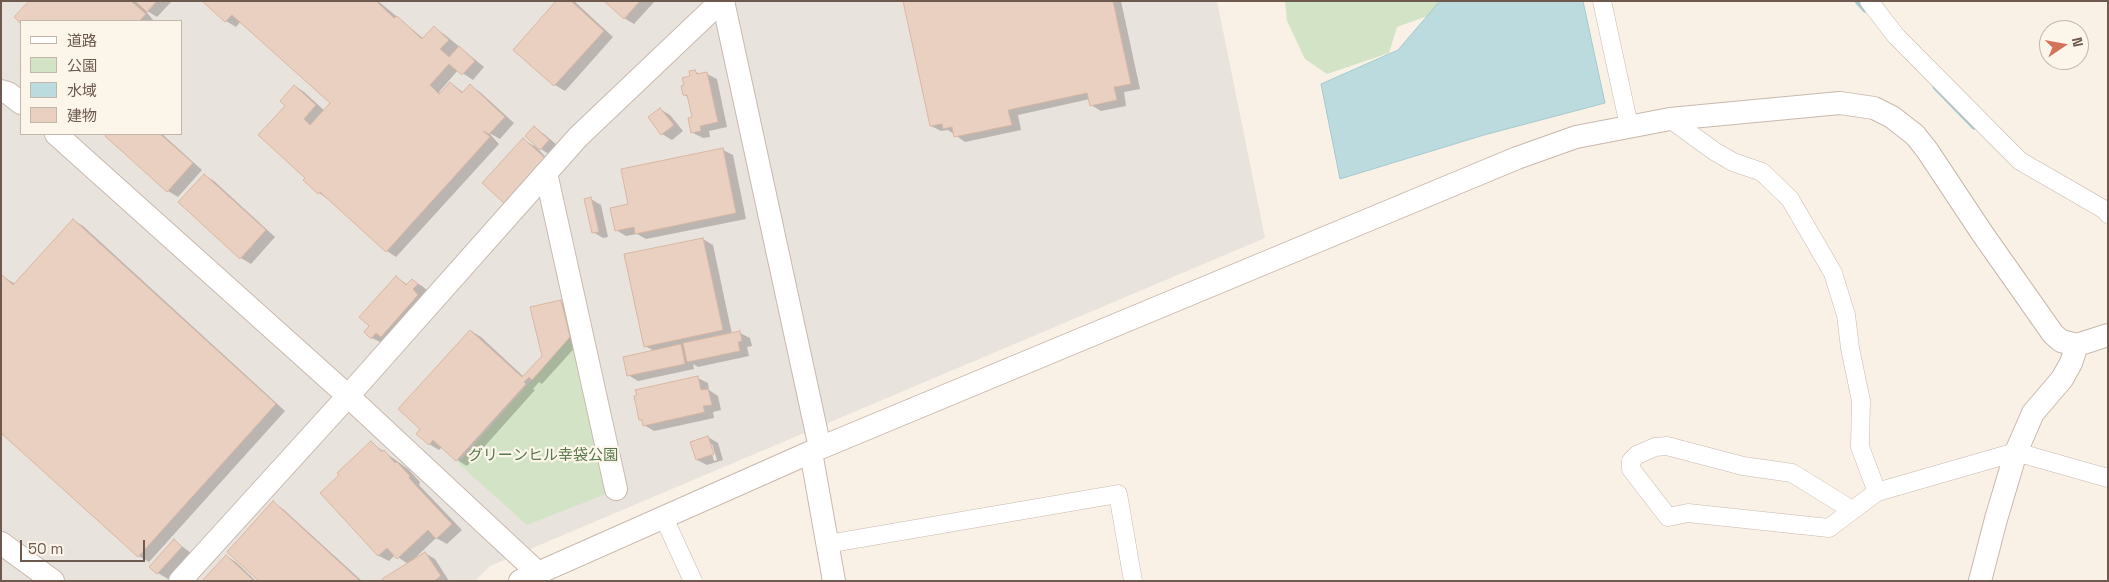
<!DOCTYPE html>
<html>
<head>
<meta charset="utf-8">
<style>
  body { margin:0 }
  #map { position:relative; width:2109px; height:582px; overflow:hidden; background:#f9f1e5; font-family:"Space Grotesk","Noto Sans JP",sans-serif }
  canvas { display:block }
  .frame { position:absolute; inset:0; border:2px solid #6e594e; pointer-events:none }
  .legend { position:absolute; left:20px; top:20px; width:162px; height:115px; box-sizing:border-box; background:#fcf5ea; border:1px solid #c3b7ac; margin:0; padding:6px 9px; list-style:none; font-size:15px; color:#6e594e }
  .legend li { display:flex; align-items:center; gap:10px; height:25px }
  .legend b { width:25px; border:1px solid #c3b7ac }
  .north { position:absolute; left:2039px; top:20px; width:50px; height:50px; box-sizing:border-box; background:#fcf5ea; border:1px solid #c3b7ac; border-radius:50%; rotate:78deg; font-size:14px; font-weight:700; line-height:20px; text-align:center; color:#6e594e }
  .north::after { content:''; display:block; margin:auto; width:18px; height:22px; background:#d2735a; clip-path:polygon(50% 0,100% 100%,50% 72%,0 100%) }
  .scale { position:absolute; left:20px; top:540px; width:125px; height:22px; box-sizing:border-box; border:2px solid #6e594e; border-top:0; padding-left:6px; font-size:15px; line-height:18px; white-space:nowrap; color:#6e594e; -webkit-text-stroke:4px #fcf5ea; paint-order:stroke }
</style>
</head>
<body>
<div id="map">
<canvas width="2109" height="582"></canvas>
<div class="frame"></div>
<ul class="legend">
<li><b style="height:6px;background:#fff"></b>道路</li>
<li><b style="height:14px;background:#d2e4c5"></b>公園</li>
<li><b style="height:14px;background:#bcdbdf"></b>水域</li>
<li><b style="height:14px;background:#ead0c0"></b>建物</li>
</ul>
<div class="north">N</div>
<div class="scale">50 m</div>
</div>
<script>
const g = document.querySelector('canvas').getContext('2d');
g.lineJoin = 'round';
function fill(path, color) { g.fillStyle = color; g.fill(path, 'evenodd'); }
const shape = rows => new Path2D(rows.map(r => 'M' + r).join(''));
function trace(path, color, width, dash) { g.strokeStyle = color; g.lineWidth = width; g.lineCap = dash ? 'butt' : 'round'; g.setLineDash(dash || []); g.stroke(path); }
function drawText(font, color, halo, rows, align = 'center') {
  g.font = font + ' "Space Grotesk","Noto Sans JP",sans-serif'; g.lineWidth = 4.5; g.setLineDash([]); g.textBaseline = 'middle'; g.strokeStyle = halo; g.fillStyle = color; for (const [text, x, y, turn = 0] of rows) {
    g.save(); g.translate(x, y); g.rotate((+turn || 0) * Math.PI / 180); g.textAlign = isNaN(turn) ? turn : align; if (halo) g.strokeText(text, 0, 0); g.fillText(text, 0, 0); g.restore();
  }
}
const industrial = shape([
  [1,1,1217,1,1265,238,490,566,475,581,1,581],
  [21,21,181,21,181,134,21,134]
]);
const green = shape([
  [1285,1,1443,1,1433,14,1397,27,1389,53,1327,74,1305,59,1287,21],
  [575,332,611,492,527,525,458,463]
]);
const water = shape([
  [1440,1,1583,1,1605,103,1484,135,1340,179,1321,84,1398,50,1440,1]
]);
const shadow = shape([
  [31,1,172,1,157,17,144,9,154,21,21,22,16,17],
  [204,1,378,1,424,39,434,28,444,34,484,67,473,80,458,70,439,92,441,94,451,83,464,93,470,86,480,92,514,123,500,139,489,133,499,144,396,257,387,251,328,199,319,193,307,178,287,106,295,86,304,92,325,111,331,103,241,21,236,27,226,21],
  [558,1,574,1,613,37,565,91,555,85,515,49],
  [606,1,655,1,634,24,624,18],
  [904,1,1121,1,1140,89,1124,92,1126,106,1101,111,1091,105,1090,99,1018,115,1021,130,965,142,948,130,941,131,931,126],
  [695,71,701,75,707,74,717,79,727,127,709,131,710,137,703,138,693,133,693,118,688,97,684,95,685,86],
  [660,109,670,115,683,131,672,140,662,134],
  [535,128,544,134,558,146,550,155,538,147],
  [109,134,162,134,202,170,178,197,168,191,107,136],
  [524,140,536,147,554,165,514,208,505,202],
  [723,150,733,155,746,219,646,239,637,234,626,236,616,230,630,205],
  [204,175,214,181,275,237,251,264,241,258],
  [591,199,601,205,608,237,603,238,593,232],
  [73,220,83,226,285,411,149,562,139,556,1,275,15,284],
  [703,239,713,245,732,334,740,333,750,338,752,346,747,347,749,356,698,367,693,364,694,369,638,381,628,375,654,351,645,346],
  [396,277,408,285,412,280,422,286,427,290,422,296,428,301,382,343,372,338,371,326],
  [561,302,571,307,579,343,542,384,539,382,533,389,535,390,467,466,457,460,442,447,439,450,429,444,421,429,471,331,481,337,524,377,543,356],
  [698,378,708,383,709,390,718,396,721,410,713,412,714,418,654,431,644,425,641,420],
  [708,437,718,443,723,460,707,465,697,460],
  [709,444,712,444,717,460,714,461],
  [372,443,408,469,420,482,419,485,462,530,447,544,436,538,413,560,425,553,435,559,449,581,385,581,408,564,395,555,389,561,379,556,322,493],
  [273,503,283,509,362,581,261,581],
  [175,541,191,553,168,579,158,573],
  [226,556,236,562,256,581,203,581]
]);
const stream = shape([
  [1857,1,1865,10],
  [1935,87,1974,127]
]);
const building = shape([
  [29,1,131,1,146,14,139,21,21,21,21,24,14,17,29,1],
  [135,1,157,1,147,12,135,1],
  [202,1,376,1,394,18,397,16,422,39,434,26,449,40,440,49,449,57,459,46,475,61,462,75,449,64,430,85,439,94,450,82,462,93,470,84,505,117,489,134,483,131,490,137,386,252,320,192,318,194,303,180,305,178,258,135,285,106,280,101,294,85,316,105,304,119,310,125,330,103,232,15,225,22,202,1],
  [556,1,571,1,604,31,554,86,513,50,556,1],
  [604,1,640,1,624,19,604,1],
  [903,1,1113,1,1131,84,1114,87,1117,100,1090,106,1087,93,1008,110,1012,125,954,137,952,127,943,129,942,124,930,126,903,1],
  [695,70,697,74,707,72,718,122,700,126,701,131,691,133,688,118,692,117,687,95,683,95,681,86,684,85,682,78,690,76,689,71,695,70],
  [660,108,674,125,661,135,648,117,660,108],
  [534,126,549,140,540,150,525,136,534,126],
  [107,134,160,134,193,163,167,192,105,136,107,134],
  [523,138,545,158,504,203,482,183,523,138],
  [723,148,736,213,635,234,634,227,615,231,610,208,628,204,621,169,723,148],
  [204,174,266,230,240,259,178,202,204,174],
  [591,197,599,232,592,233,584,199,591,197],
  [73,219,276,404,138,557,1,433,1,274,13,285,73,219],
  [703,238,723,330,644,347,624,254,703,238],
  [396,276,406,285,412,279,418,284,413,289,418,295,381,337,376,333,371,339,364,332,369,326,359,317,396,276],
  [561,300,570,337,532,380,529,377,524,382,526,384,456,461,433,440,429,445,416,434,420,429,398,409,470,330,522,377,542,356,530,307,561,300],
  [740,331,742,341,738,342,740,351,687,362,683,343,740,331],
  [681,344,685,364,627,376,623,357,681,344],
  [698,376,701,390,708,389,712,405,703,406,705,412,643,426,642,420,639,420,634,396,637,395,635,390,698,376],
  [708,436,714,454,696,460,690,442,708,436],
  [371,441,382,452,384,450,395,463,397,462,410,476,409,478,452,524,436,539,428,530,397,559,387,548,378,556,320,493,339,475,337,473,371,441],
  [273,501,360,581,259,581,227,552,273,501],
  [174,539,182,547,157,574,149,567,174,539],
  [425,552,441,576,434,581,383,581,382,579,425,552],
  [226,555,253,580,252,581,202,581,226,555]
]);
const minor = shape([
  [1602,1,1629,126],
  [1869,1,1896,36,2020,161,2105,210,2108,214],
  [1670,119,1714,151,1733,162,1762,172,1790,199,1833,273,1846,315,1850,348,1861,401,1860,447,1877,492,2016,452,2108,478],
  [1852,510,1792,473,1743,466,1667,446,1655,447,1637,455,1631,461,1631,469,1668,517,1688,513,1829,528,1877,492],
  [664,518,693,581],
  [827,544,1118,494,1133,581]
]);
const tertiary = shape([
  [723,1,820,448],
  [1,91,8,93,21,103],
  [56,134,348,396,537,572],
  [546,173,616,489],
  [811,452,834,581],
  [1,543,53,581],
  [180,581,348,396,578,137,721,1],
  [520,581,820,448,1517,158,1576,137,1670,119,1840,103,1874,108,1892,117,1915,135,1927,150,1982,233,2053,334,2061,341,2077,345,2108,335],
  [1980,581,1996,519,2016,452,2033,413,2062,379,2071,363,2077,345]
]);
const parkNames = [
  ["グリーンヒル幸袋公園",543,456]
];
fill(industrial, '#e9e3de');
fill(green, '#d2e4c5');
fill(water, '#bcdbdf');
trace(water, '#a4c9cf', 1);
fill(shadow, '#0003');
trace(stream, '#a4c9cf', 5);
fill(building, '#ead0c0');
trace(building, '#dab7a3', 1);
trace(minor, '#c8b8ad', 19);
trace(tertiary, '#c8b8ad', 24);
trace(minor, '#fff', 18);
trace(tertiary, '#fff', 22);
drawText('15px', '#58784b', '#fcf5ea', parkNames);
</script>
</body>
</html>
